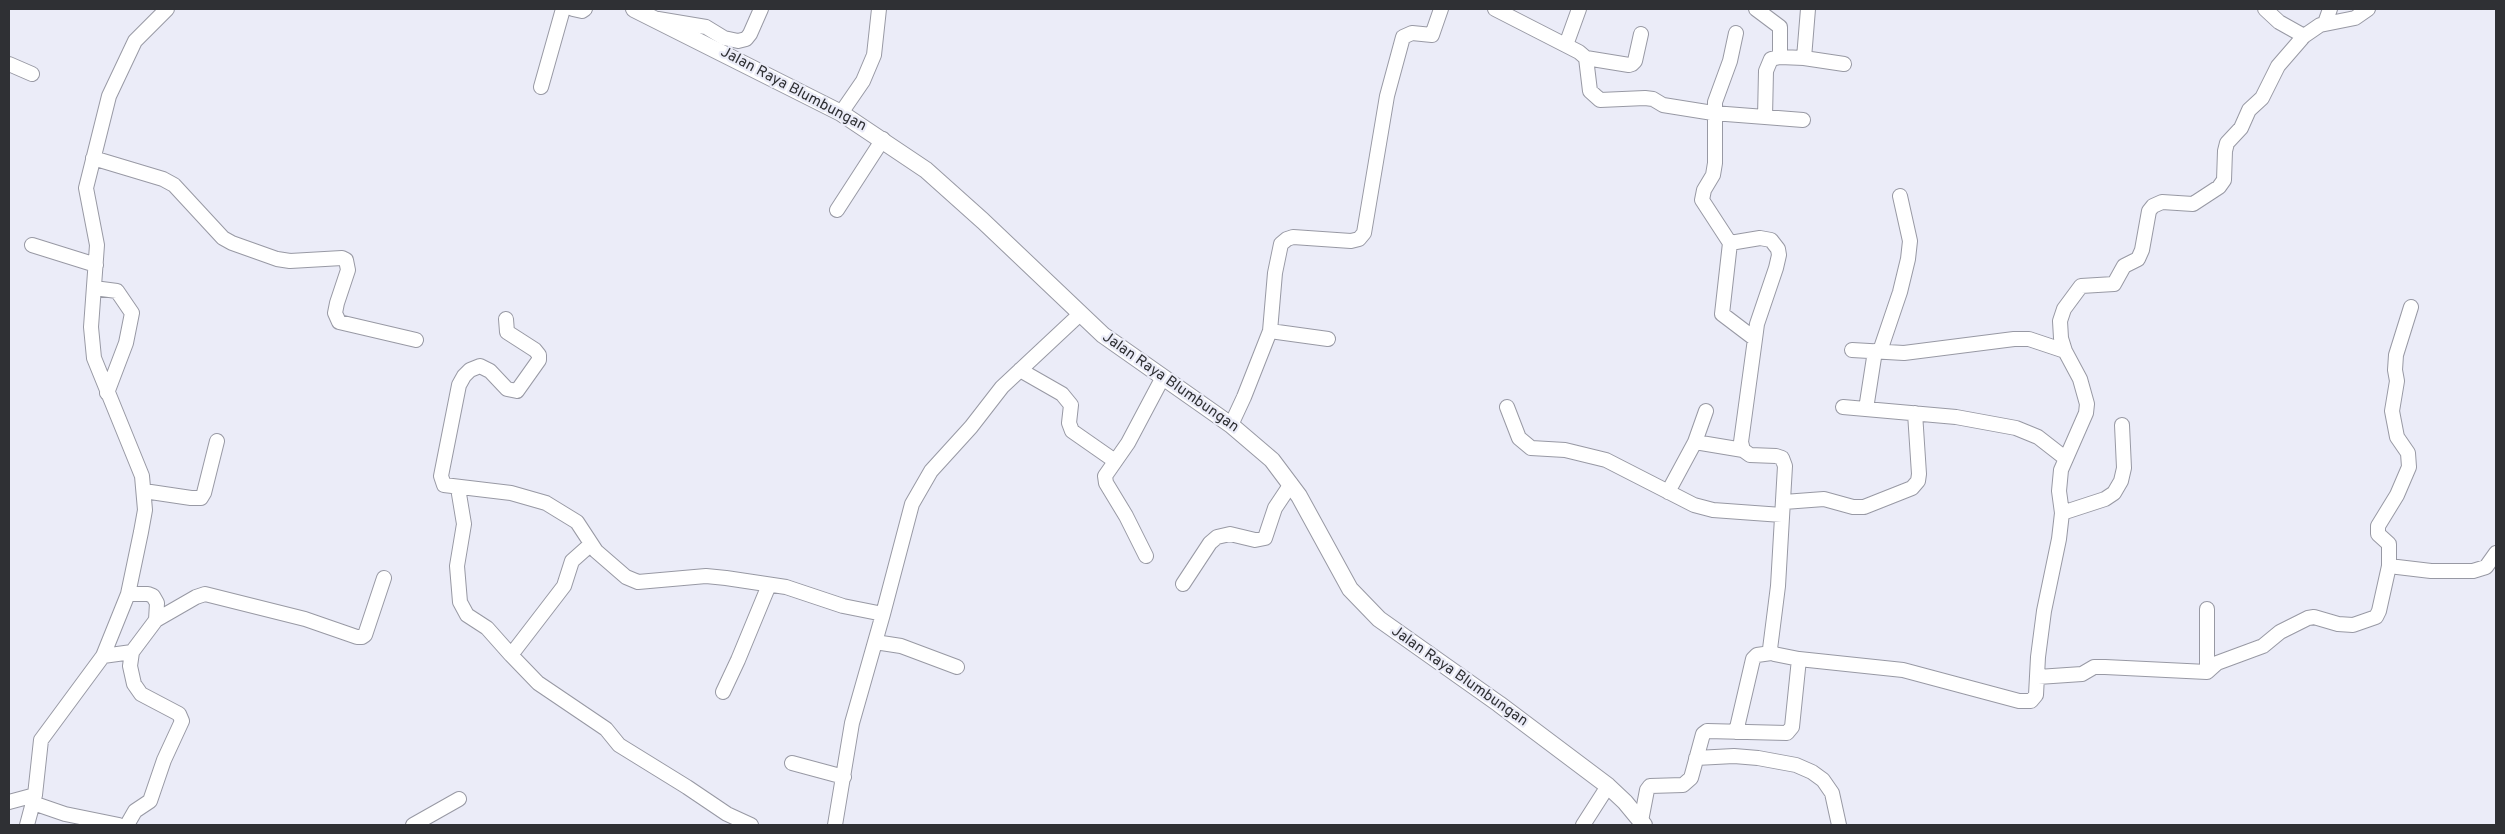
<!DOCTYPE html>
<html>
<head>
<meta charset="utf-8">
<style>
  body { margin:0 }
  #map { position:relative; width:2505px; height:834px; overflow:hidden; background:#ebecf8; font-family:Overpass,sans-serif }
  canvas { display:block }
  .frame { position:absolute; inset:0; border:10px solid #2f3034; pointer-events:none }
</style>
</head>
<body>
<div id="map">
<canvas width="2505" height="834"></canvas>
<div class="frame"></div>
</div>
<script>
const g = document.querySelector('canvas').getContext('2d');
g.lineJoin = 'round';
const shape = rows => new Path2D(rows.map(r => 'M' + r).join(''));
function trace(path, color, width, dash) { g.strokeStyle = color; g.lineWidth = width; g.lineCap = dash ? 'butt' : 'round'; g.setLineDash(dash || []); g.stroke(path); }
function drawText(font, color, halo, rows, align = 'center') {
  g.font = font + ' Overpass,sans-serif'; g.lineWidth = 4.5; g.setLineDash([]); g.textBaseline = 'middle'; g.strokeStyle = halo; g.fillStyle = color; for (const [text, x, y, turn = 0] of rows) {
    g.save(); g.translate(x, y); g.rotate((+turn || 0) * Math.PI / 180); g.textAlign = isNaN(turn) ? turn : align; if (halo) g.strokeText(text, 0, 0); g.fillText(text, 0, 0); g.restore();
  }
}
const minor = shape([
  [573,9,582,11,585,9],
  [1495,9,1579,52,1586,58,1590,91,1600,100,1645,98,1653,99,1663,105,1713,113,1765,117,1766,71,1771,59,1780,57,1804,58,1844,64],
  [1756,9,1780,27,1780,57],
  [2265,9,2279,22,2304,36],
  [658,19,706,27,724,38,738,41,746,39,750,34,761,9],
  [2325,23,2330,9],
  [1736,33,1730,61,1715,102,1715,163,1713,175,1704,190,1702,200,1730,243,1760,238,1771,240,1778,249,1779,255,1776,268,1757,324,1755,339],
  [1566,45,1579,9],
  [1586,58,1629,65,1632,64,1635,61,1641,34],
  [1804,58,1808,9],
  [9,64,32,74],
  [541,87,563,9],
  [841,113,863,81,874,55,879,9],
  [1765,117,1803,120],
  [93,158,163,179,174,185,223,238,232,243,277,259,290,261,342,258,346,260,348,270,337,303,335,313,339,322,416,340],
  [837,210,883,139],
  [1730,243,1722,314,1755,339,1741,442,1743,450,1750,455,1776,456,1782,458,1785,466,1778,586,1770,649,1774,654,1799,659],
  [32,245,96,265],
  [94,288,117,291,132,313,126,343,107,393],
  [506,319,507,332,535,350,539,355,539,360,517,391,507,389,490,371,480,366,470,370,464,376,459,385,441,476,444,485,511,493,546,503,577,522,596,551,626,577,638,582,706,576,726,578,786,587,843,606,883,614],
  [1270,331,1328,339],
  [1852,350,1904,353,2014,339,2029,339,2065,351],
  [1880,351,1900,292,1908,259,1910,241,1900,196],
  [1020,370,1062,394,1071,405,1069,423,1072,431,1115,461],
  [1507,407,1519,438,1531,448,1565,450,1606,460,1694,505,1713,510,1782,515],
  [1843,407,1956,417,2016,428,2038,437,2065,458],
  [1866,409,1875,351],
  [1231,425,1244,397,1270,331,1275,273,1281,244,1287,239,1293,237,1351,241,1359,239,1364,233,1387,96,1403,37,1412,33,1432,35,1441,9],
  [1695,442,1743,450],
  [458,488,464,524,457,566,460,602,467,615,487,628,511,655],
  [144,491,191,498,201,498,204,493,217,441],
  [1668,492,1695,442,1706,411],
  [1784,502,1824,499,1853,507,1864,507,1912,488,1918,481,1919,474,1915,413],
  [2062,513,2105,499,2114,493,2121,481,2124,468,2122,425],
  [590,545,572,561,564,586,511,655,538,683,606,729,619,745,687,787,727,814,751,825],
  [1146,556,1126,516,1106,483,1105,476,1128,443,1163,377],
  [2389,566,2389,544,2378,534,2378,526,2397,495,2409,467,2408,453,2397,437,2392,411,2397,381,2395,370,2396,355,2411,307],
  [1183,584,1210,543,1217,537,1230,534,1255,540,1265,538,1275,508,1291,484],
  [2207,609,2207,672],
  [156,620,196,597,205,594,305,619,357,637,362,637,365,635,384,578],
  [875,642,901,646,957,667],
  [103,656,132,652],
  [2038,677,2082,674,2094,667,2105,667,2207,672,2217,663,2263,646,2280,632,2308,618,2314,617,2338,624,2353,625,2376,617,2379,611,2389,566,2431,571,2473,571,2486,567,2496,553],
  [723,692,738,660,769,585],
  [1736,732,1753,659,1757,655,1771,653],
  [1696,758,1734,756,1758,758,1796,765,1812,772,1823,780,1832,793,1839,825],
  [792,763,844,777],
  [9,802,35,795,41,740,103,656,128,594,141,532,145,510,142,476,94,358,91,327,97,245,86,188,109,96,135,41,167,9],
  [33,803,65,814,119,825],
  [1641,821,1647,790,1650,786,1683,785,1691,778,1703,734,1707,731,1787,733,1792,727,1799,659,1903,670,2019,701,2031,701,2036,695,2038,657,2044,611,2059,539,2062,513,2059,491,2061,470,2086,413,2087,404,2080,379,2065,351,2061,338,2060,321,2064,309,2081,286,2114,284,2124,266,2138,259,2142,250,2149,211,2153,206,2162,202,2193,204,2219,187,2224,180,2225,151,2227,143,2241,128,2249,110,2262,98,2278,66,2304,36,2320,25,2355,18,2368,9],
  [27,825,35,795],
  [127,825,135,811,150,801,164,760,182,721,179,714,141,694,134,684,130,666,132,652,156,620,157,603,153,596,148,594,128,594],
  [413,825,459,799],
  [835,825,852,723,883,614,912,504,931,471,971,427,1002,387,1079,315],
  [1583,825,1608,786]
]);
const major = shape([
  [634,9,841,113,926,170,983,221,1103,335,1231,425,1272,460,1299,496,1350,589,1379,619,1499,704,1608,786,1625,802,1644,825]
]);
const streetNames = [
  ["Jalan Raya Blumbungan",793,90,28],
  ["Jalan Raya Blumbungan",1170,383,35],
  ["Jalan Raya Blumbungan",1459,677,35]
];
trace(minor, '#9899a4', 16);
trace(major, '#9899a4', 18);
trace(minor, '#fff', 14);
trace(major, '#fff', 16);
drawText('15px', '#2f3034', '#ebecf8', streetNames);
</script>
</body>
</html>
